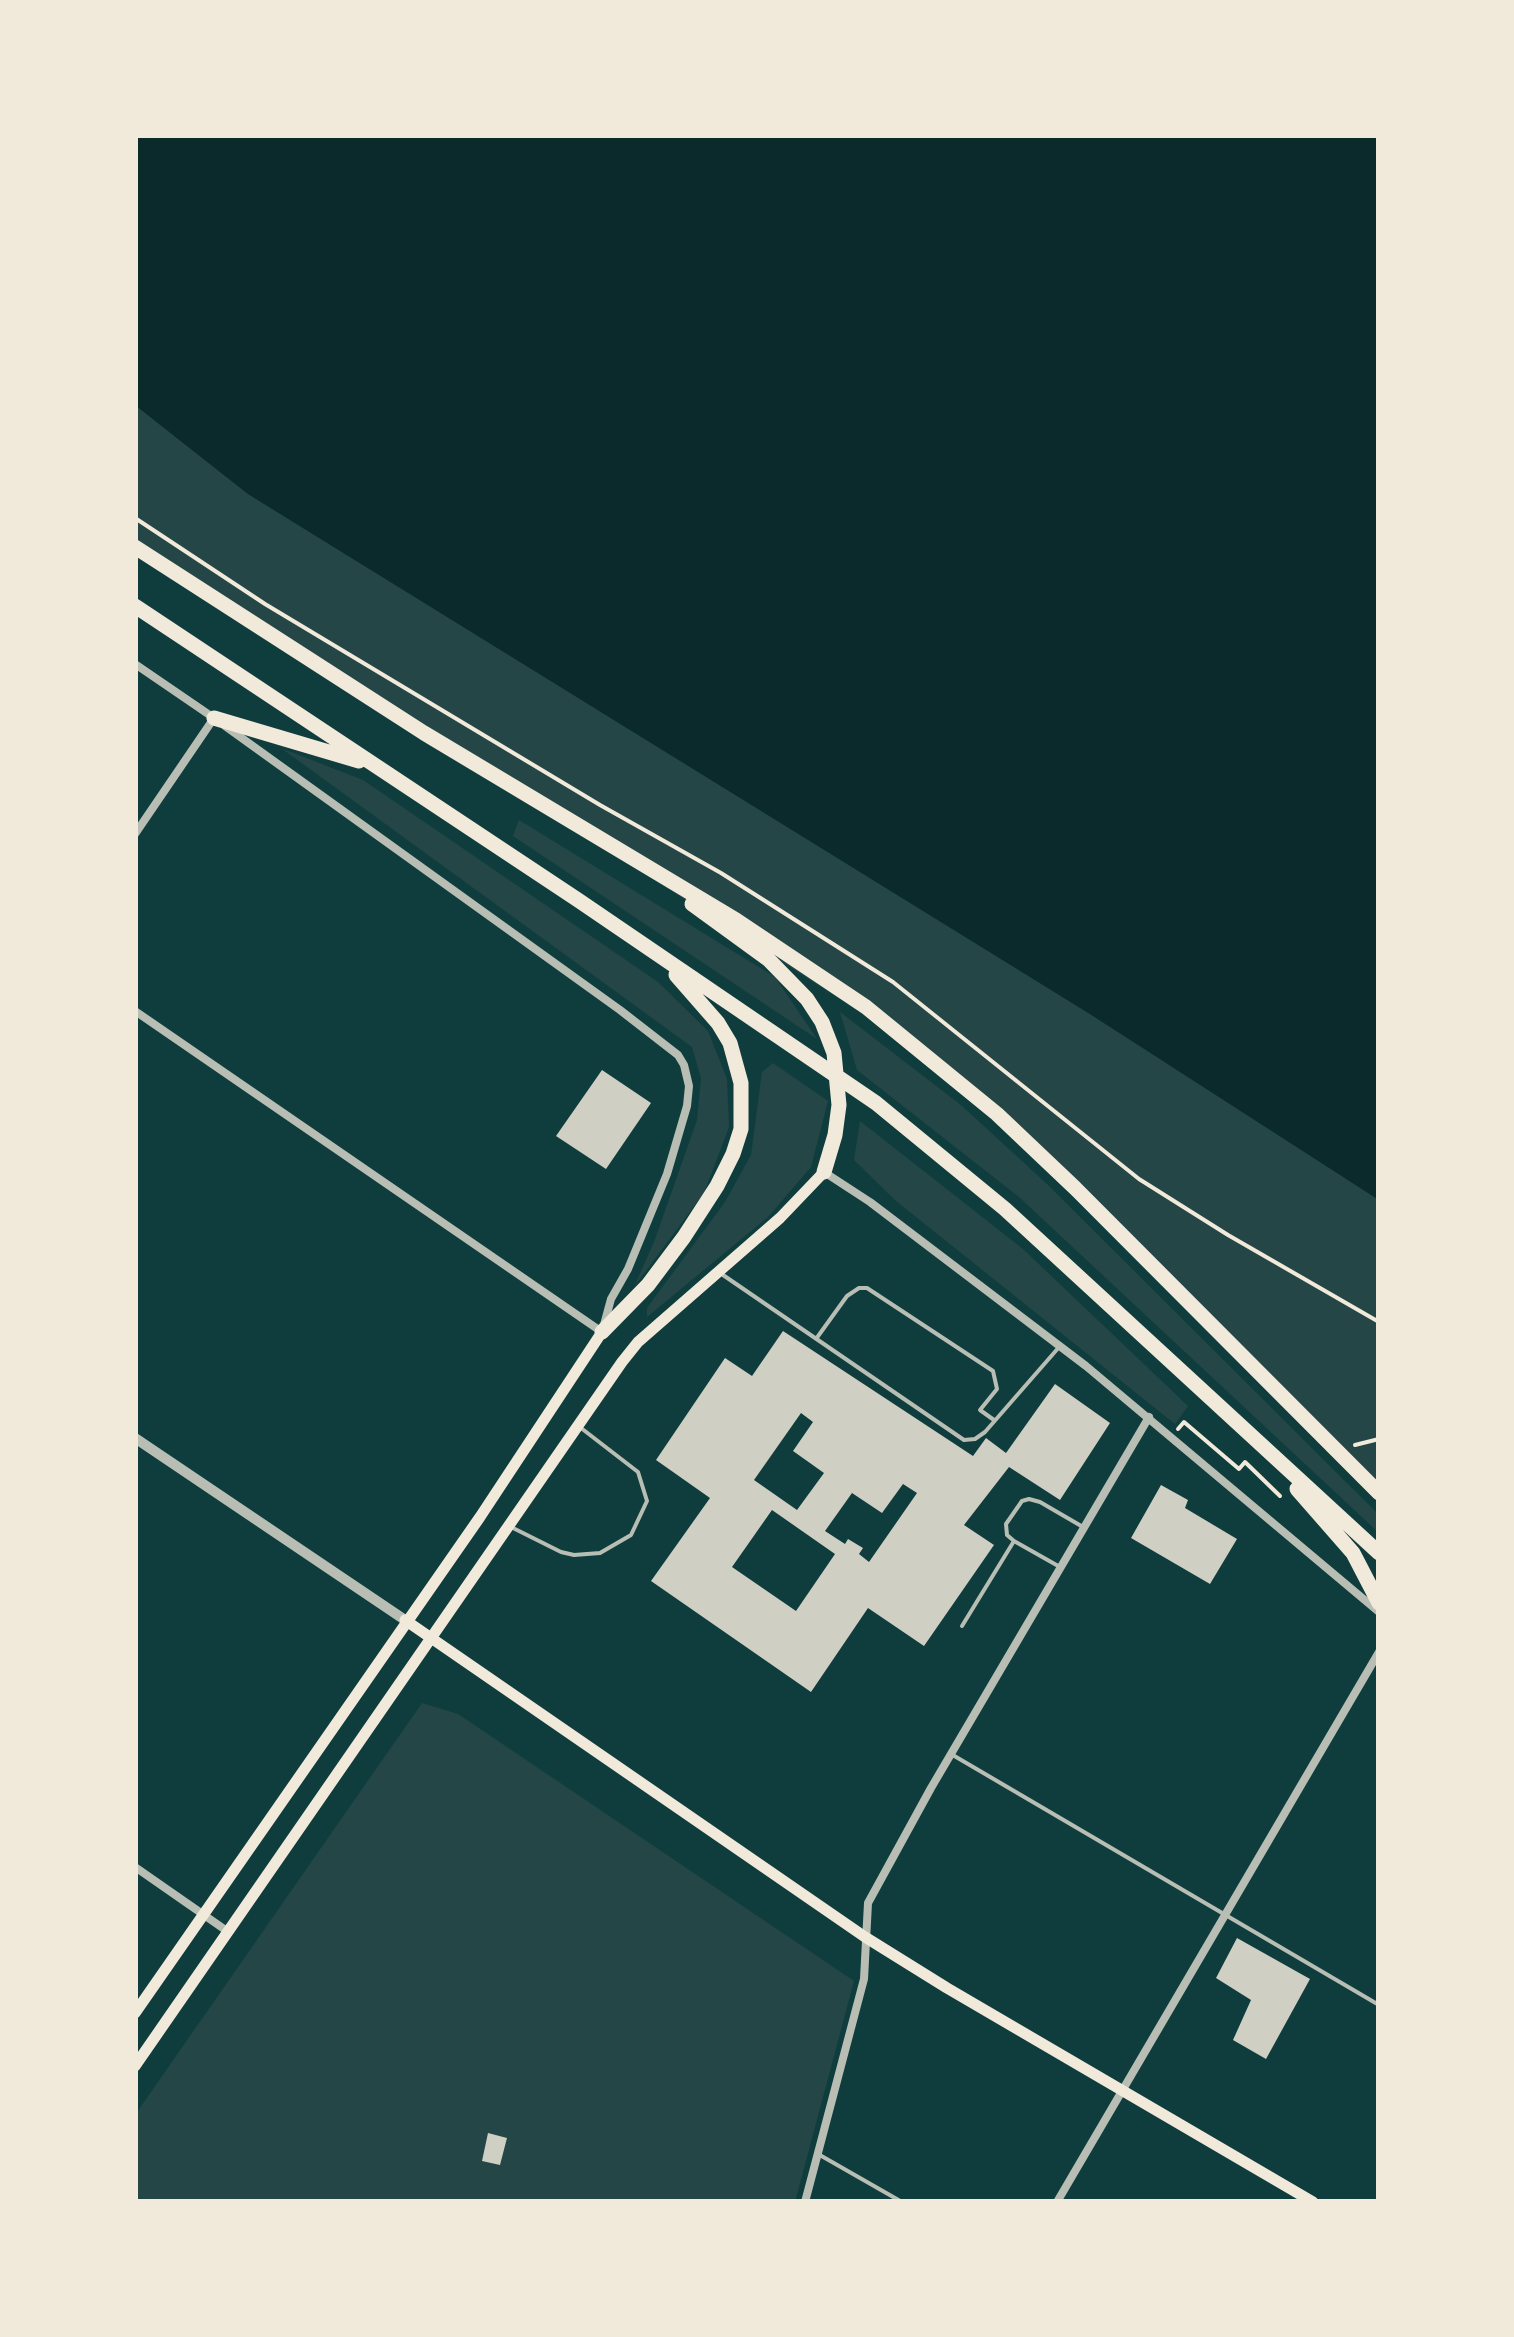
<!DOCTYPE html>
<html>
<head>
<meta charset="utf-8">
<style>
  body { margin:0 }
  #map { position:relative; width:1514px; height:2337px; overflow:hidden; background:#0f3d3e; font-family:"Fira Sans",sans-serif }
  canvas { display:block }
  .frame { position:absolute; inset:0; border:138px solid #f1e9da; pointer-events:none }
</style>
</head>
<body>
<div id="map">
<canvas width="1514" height="2337"></canvas>
<div class="frame"></div>
</div>
<script>
const g = document.querySelector('canvas').getContext('2d');
g.lineJoin = 'round';
function fill(path, color) { g.fillStyle = color; g.fill(path, 'evenodd'); }
const shape = rows => new Path2D(rows.map(r => 'M' + r).join(''));
function trace(path, color, width, dash) { g.strokeStyle = color; g.lineWidth = width; g.lineCap = dash ? 'butt' : 'round'; g.setLineDash(dash || []); g.stroke(path); }
const green = shape([
  [135,405,248,494,1090,1014,1379,1200,1379,1492,932,1058,135,547],
  [281,748,363,780,658,982,708,1031,727,1079,729,1127,704,1193,634,1287,654,1242,697,1120,701,1078,692,1047],
  [519,820,775,977,817,1039,513,836],
  [840,1012,961,1105,1048,1185,1379,1515,1379,1533,1019,1197,857,1070],
  [773,1063,828,1101,811,1167,768,1217,647,1317,647,1308,725,1202,751,1155,762,1072],
  [860,1121,1023,1249,1188,1406,1175,1424,896,1201,854,1160],
  [422,1703,458,1714,854,1981,795,2202,135,2202,135,2115]
]);
const water = shape([
  [135,135,1379,135,1379,1200,1090,1014,248,494,135,405]
]);
const building = shape([
  [602,1070,651,1103,606,1169,556,1136],
  [783,1331,973,1456,986,1438,1006,1453,1055,1384,1110,1423,1060,1500,1009,1467,964,1525,994,1545,924,1646,868,1608,811,1692,651,1581,710,1498,656,1460,725,1358,752,1376],
  [801,1413,813,1422,793,1451,824,1473,797,1510,754,1480],
  [903,1484,917,1493,869,1562,859,1554,863,1548,848,1539,845,1544,825,1531,852,1493,882,1513],
  [772,1510,835,1554,796,1611,732,1567],
  [1161,1485,1188,1500,1185,1508,1237,1539,1210,1584,1131,1538],
  [1237,1938,1310,1979,1266,2059,1233,2040,1251,2000,1216,1978],
  [488,2133,507,2138,500,2165,482,2161]
]);
const path = shape([
  [135,518,265,604,600,805,721,873,893,982,1139,1179,1228,1235,1379,1322],
  [1178,1429,1184,1422,1239,1469,1245,1462,1280,1496],
  [1355,1445,1379,1439]
]);
const service = shape([
  [723,1275,964,1440,975,1439,985,1432,1060,1346],
  [816,1339,847,1296,859,1288,867,1288,993,1371,997,1389,980,1410,994,1420],
  [513,1528,561,1552,574,1555,600,1553,631,1535,647,1501,638,1472,581,1428],
  [1060,1567,1014,1541,1007,1535,1006,1524,1022,1501,1029,1499,1040,1502,1083,1527],
  [962,1626,1014,1541],
  [951,1754,1379,2005],
  [818,2154,902,2202]
]);
const minor = shape([
  [135,664,214,718],
  [135,834,214,718],
  [135,1011,602,1332,611,1299,628,1269,667,1174,687,1106,689,1086,684,1065,678,1055,620,1010,225,726],
  [824,1172,870,1202,1086,1366,1379,1612],
  [135,1867,227,1931],
  [805,2202,864,1979,868,1903,931,1788,1149,1417],
  [1057,2202,1379,1652]
]);
const tertiary = shape([
  [135,1438,405,1620]
]);
const secondary = shape([
  [405,1620,865,1937,947,1988,1313,2202],
  [135,2013,480,1517,602,1332],
  [135,2066,622,1362,638,1342,780,1218,824,1172]
]);
const motorway = shape([
  [135,547,424,733,736,920,866,1007,997,1114,1075,1188,1379,1493],
  [135,606,578,900,876,1103,1005,1209,1379,1553],
  [214,718,359,761],
  [692,904,769,960,807,999,822,1022,834,1053,839,1105,835,1135,824,1172],
  [602,1332,648,1285,684,1237,717,1186,733,1154,741,1129,741,1083,730,1043,718,1023,676,975],
  [1297,1489,1353,1553,1379,1603]
]);
fill(green, '#244646');
fill(water, '#0a2a2b');
fill(building, '#cfcfc3');
trace(path, '#f1e9da', 4);
trace(service, '#b8beb3', 4);
trace(minor, '#b8beb3', 8);
trace(tertiary, '#b8beb3', 10);
trace(secondary, '#f1e9da', 11);
trace(motorway, '#f1e9da', 15);
</script>
</body>
</html>
